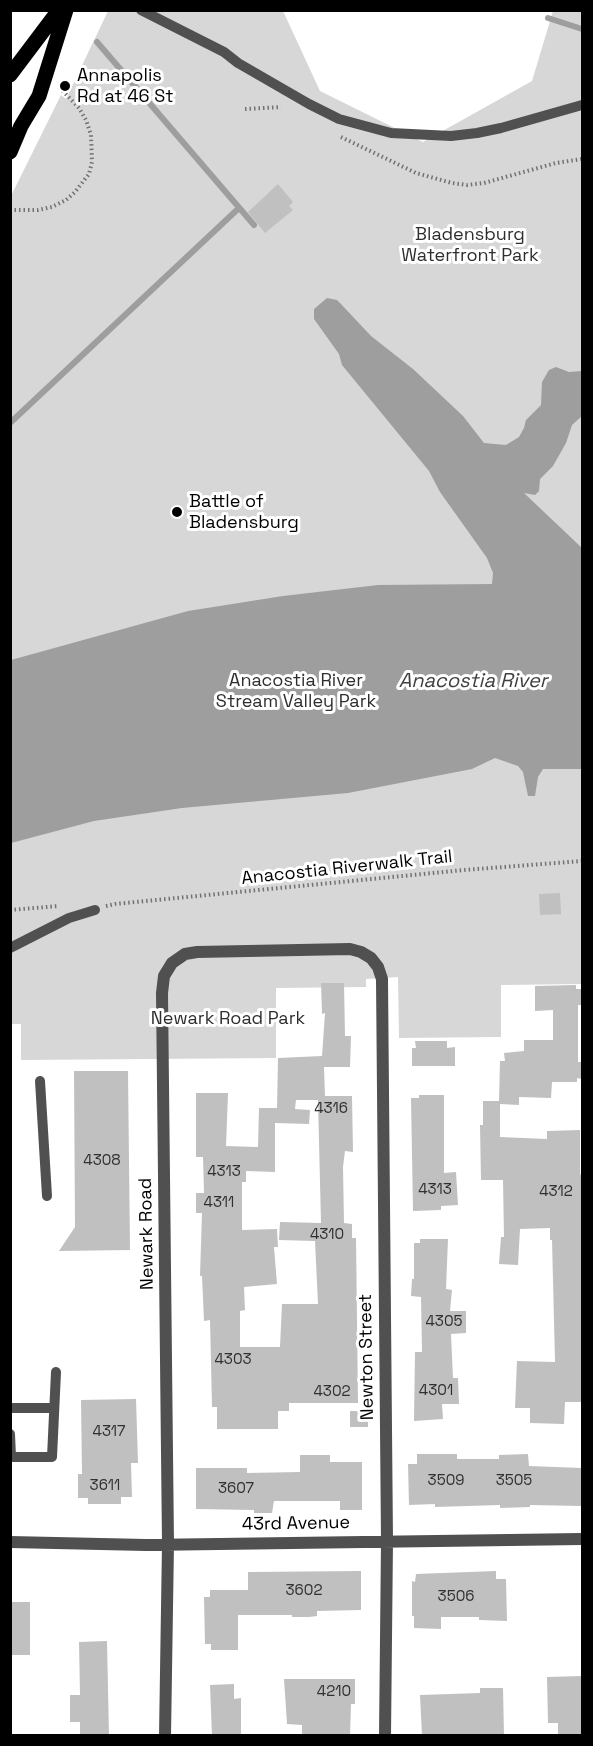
<!DOCTYPE html>
<html>
<head>
<meta charset="utf-8">
<style>
  body { margin:0 }
  #map { position:relative; width:593px; height:1746px; overflow:hidden; background:#fff; font-family:"Space Grotesk",sans-serif }
  canvas { display:block }
  .frame { position:absolute; inset:0; border:12px solid #000; pointer-events:none }
</style>
</head>
<body>
<div id="map">
<canvas width="593" height="1746"></canvas>
<div class="frame"></div>
</div>
<script>
const g = document.querySelector('canvas').getContext('2d');
g.lineJoin = 'round';
function fill(path, color) { g.fillStyle = color; g.fill(path, 'evenodd'); }
const shape = rows => new Path2D(rows.map(r => 'M' + r).join(''));
function trace(path, color, width, dash) { g.strokeStyle = color; g.lineWidth = width; g.lineCap = dash ? 'butt' : 'round'; g.setLineDash(dash || []); g.stroke(path); }
function drawText(font, color, halo, rows, align = 'center') {
  g.font = font + ' "Space Grotesk",sans-serif'; g.lineWidth = 6; g.setLineDash([]); g.textBaseline = 'middle'; g.strokeStyle = halo; g.fillStyle = color; for (const [text, x, y, turn = 0] of rows) {
    g.save(); g.translate(x, y); g.rotate((+turn || 0) * Math.PI / 180); g.textAlign = isNaN(turn) ? turn : align; if (halo) g.strokeText(text, 0, 0); g.fillText(text, 0, 0); g.restore();
  }
}
const green = shape([
  [108,11,283,11,320,91,423,142,532,81,553,11,582,11,582,984,501,985,501,1037,399,1038,398,977,366,979,366,987,276,988,276,1058,21,1060,21,1024,10,1024,10,198,61,95,66,99]
]);
const water = shape([
  [327,298,337,300,340,303,371,336,413,369,463,416,484,443,506,445,519,437,524,428,526,420,541,405,542,382,549,370,556,367,569,372,582,371,582,416,572,425,566,443,553,466,540,479,539,491,535,495,524,493,582,548,582,769,543,769,538,777,535,796,528,796,523,772,518,766,495,758,472,769,348,793,182,808,94,821,11,843,11,660,188,611,283,596,378,585,492,584,493,573,487,558,440,492,429,471,342,365,339,354,314,319,314,309]
]);
const stream = shape([
  [548,18,582,29],
  [97,42,254,225],
  [10,423,239,208]
]);
const building = shape([
  [278,184,293,202,289,206,293,210,265,233,248,212],
  [560,893,561,914,540,915,539,894],
  [321,983,344,983,345,1036,351,1036,350,1067,324,1067,325,1096,352,1096,353,1152,345,1151,343,1167,344,1223,352,1224,352,1238,356,1238,358,1403,289,1403,289,1411,278,1411,278,1429,217,1429,217,1407,212,1407,210,1320,204,1321,202,1276,200,1276,202,1213,196,1213,196,1193,204,1193,203,1157,196,1157,196,1093,228,1093,226,1146,258,1147,259,1108,277,1108,278,1058,322,1056,325,1013,322,1014],
  [296,1100,318,1100,321,1223,280,1222,279,1240,315,1241,318,1304,282,1304,280,1347,240,1347,240,1311,245,1310,244,1287,277,1284,274,1247,278,1247,277,1229,242,1230,242,1182,246,1182,246,1171,275,1172,275,1123,309,1124,310,1110,295,1109],
  [576,985,576,989,582,989,582,1005,578,1005,578,1062,582,1062,582,1079,577,1078,577,1082,552,1082,551,1098,519,1097,519,1105,500,1104,500,1137,547,1139,547,1131,580,1130,580,1174,582,1176,582,1402,565,1402,564,1424,530,1423,530,1408,515,1408,517,1361,555,1362,552,1240,550,1240,550,1228,520,1229,518,1265,499,1264,501,1237,504,1237,503,1180,481,1180,480,1125,483,1125,483,1101,499,1101,500,1061,505,1061,504,1053,524,1051,524,1040,553,1040,553,1010,535,1011,535,986],
  [415,1041,447,1041,447,1048,455,1047,455,1066,412,1066,412,1048,416,1048],
  [74,1071,128,1071,130,1250,59,1251,75,1227],
  [419,1095,444,1095,444,1173,456,1172,458,1205,441,1206,441,1210,413,1211,411,1098,419,1098],
  [420,1239,448,1239,446,1289,452,1290,450,1311,466,1311,466,1333,451,1334,453,1378,458,1378,459,1404,442,1404,443,1419,414,1421,415,1352,422,1352,421,1297,411,1296,412,1279,414,1279,414,1243,420,1243],
  [136,1399,138,1463,131,1463,132,1497,121,1497,121,1504,88,1504,88,1498,78,1498,78,1474,82,1474,81,1400],
  [350,1411,368,1411,368,1427,350,1427],
  [417,1454,457,1454,457,1459,499,1459,499,1455,528,1454,529,1466,582,1468,582,1506,530,1505,530,1507,500,1508,500,1505,435,1507,435,1504,409,1505,408,1464,417,1464],
  [300,1455,330,1455,330,1462,362,1462,362,1510,340,1510,340,1501,274,1501,272,1513,254,1513,254,1510,196,1509,196,1468,247,1468,247,1473,300,1472],
  [361,1571,361,1610,317,1611,317,1616,309,1617,292,1617,292,1615,238,1615,238,1650,211,1650,211,1644,205,1644,204,1597,210,1597,210,1590,248,1590,248,1572],
  [496,1571,496,1579,506,1579,507,1621,479,1620,479,1617,441,1617,441,1629,414,1628,414,1616,412,1616,412,1581,415,1582,416,1574],
  [10,1602,30,1602,30,1655,10,1655],
  [107,1641,109,1736,80,1736,80,1722,70,1722,70,1695,80,1695,79,1642],
  [582,1676,582,1736,558,1736,558,1723,548,1723,547,1677],
  [284,1679,355,1679,355,1704,351,1704,350,1736,302,1736,302,1725,287,1724],
  [234,1684,234,1699,241,1698,241,1736,212,1736,210,1685],
  [480,1688,503,1688,504,1736,422,1736,420,1695,480,1693]
]);
const path = shape([
  [245,109,281,107],
  [341,137,416,173,452,183,467,185,484,183,556,163,582,159],
  [10,210,38,210,52,207,66,200,75,192,89,174,92,162,91,135,86,120,79,108,62,90],
  [106,906,115,904,464,870,582,861],
  [10,910,58,906]
]);
const lane = shape([
  [141,10,224,52,238,63,309,104,339,119,391,133,451,136,477,133,501,128,582,105],
  [10,948,69,918,95,910],
  [40,1081,47,1196],
  [10,1408,54,1408],
  [10,1434,11,1457,52,1457,56,1372]
]);
const street = shape([
  [10,1542,146,1545,582,1539],
  [165,1736,168,1544,162,993,164,976,172,963,185,954,197,952,350,949,361,952,371,958,378,967,382,979,387,1541,385,1736]
]);
const primary = shape([
  [10,75,59,10],
  [10,152,21,126,39,96,66,10]
]);
const markers = [
  [65,86,6,"#000"],
  [177,512,6,"#000"]
];
const numberNames = [
  ["4316",331,1109],
  ["4308",102,1161],
  ["4313",224,1172],
  ["4313",435,1190],
  ["4312",556,1192],
  ["4311",219,1203],
  ["4310",327,1235],
  ["4305",444,1322],
  ["4303",233,1360],
  ["4301",436,1391],
  ["4302",332,1392],
  ["4317",109,1432],
  ["3509",446,1481],
  ["3505",514,1481],
  ["3611",105,1486],
  ["3607",236,1489],
  ["3602",304,1591],
  ["3506",456,1597],
  ["4210",334,1692]
];
const poiNames = [
  ["Annapolis",77,76],
  ["Rd at 46 St",77,97],
  ["Battle of",189,502],
  ["Bladensburg",189,523]
];
const parkNames = [
  ["Bladensburg",470,235],
  ["Waterfront Park",470,256],
  ["Anacostia River",296,681],
  ["Stream Valley Park",296,702],
  ["Newark Road Park",228,1019]
];
const streetNames = [
  ["Anacostia Riverwalk Trail",347,868,-6],
  ["Newark Road",147,1234,-91],
  ["Newton Street",367,1357,-91],
  ["43rd Avenue",296,1524,-1]
];
const waterNames = [
  ["Anacostia River",473,682]
];
fill(green, '#d7d7d7');
fill(water, '#9e9e9e');
trace(stream, '#9e9e9e', 6);
fill(building, '#c0c0c0');
trace(path, '#727272', 4, [1.5, 3]);
trace(lane, '#505050', 10);
trace(street, '#505050', 12);
trace(primary, '#000', 15);
for (const [x, y, r, color] of markers) { const dot = new Path2D(); dot.arc(x, y, r, 0, 2 * Math.PI); g.fillStyle = color; g.fill(dot); trace(dot, '#fff', 2); }
drawText('15px', '#303030', null, numberNames);
drawText('18px', '#000', '#fff', poiNames, 'left');
drawText('18px', '#2e2e2e', '#fff', parkNames);
drawText('18px', '#000', '#fff', streetNames);
drawText('italic 20px', '#3f3f3f', '#fff', waterNames);
</script>
</body>
</html>
